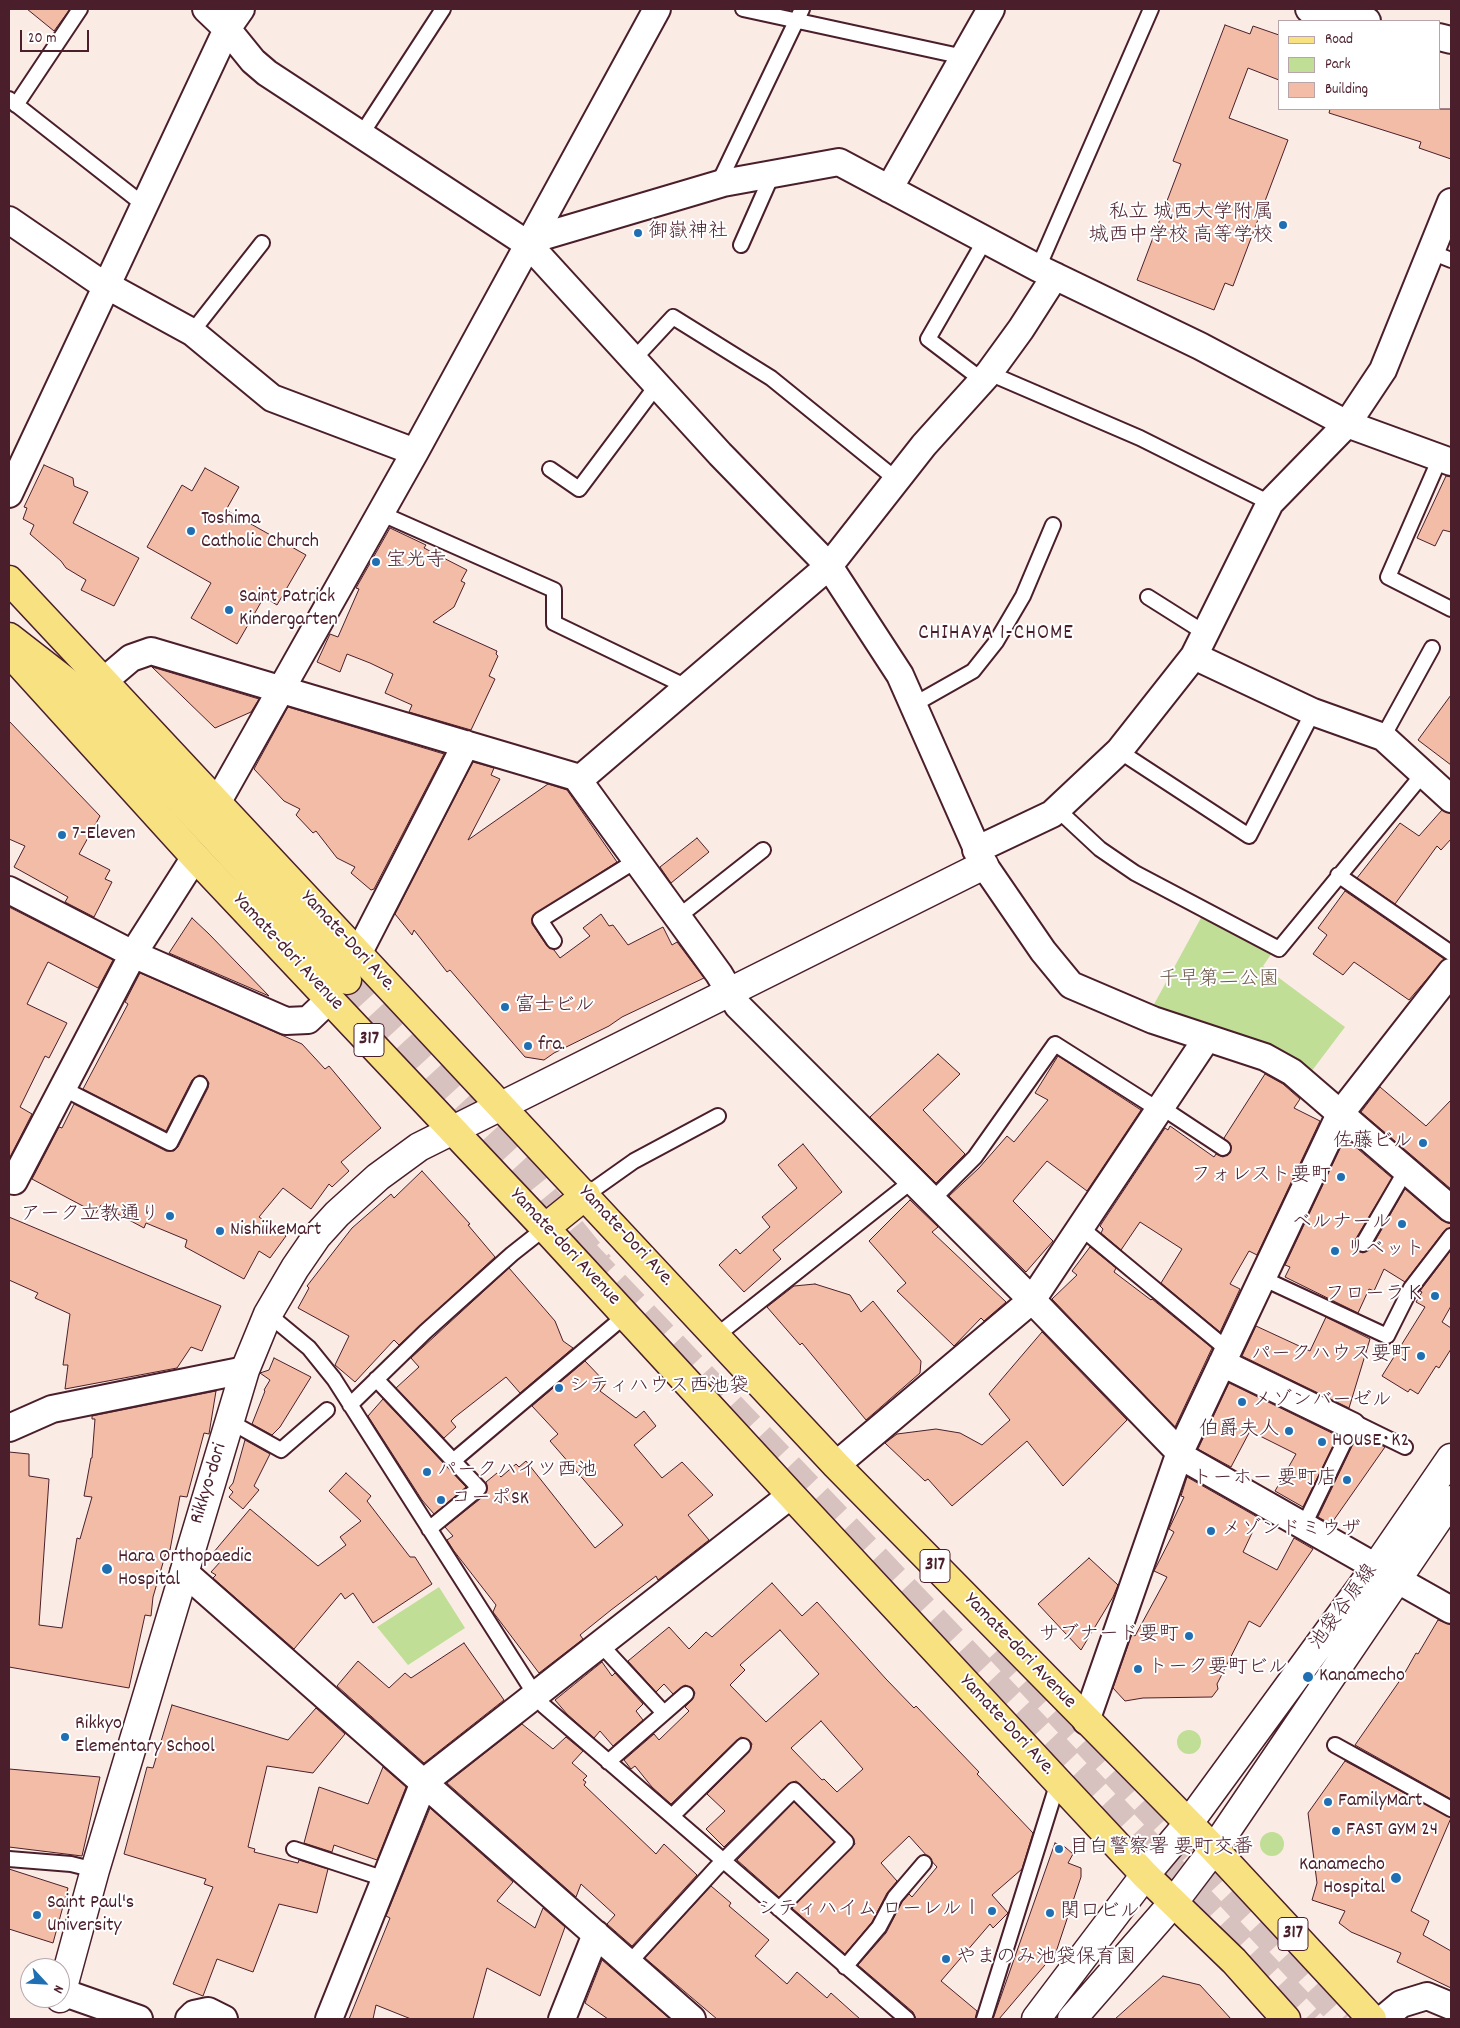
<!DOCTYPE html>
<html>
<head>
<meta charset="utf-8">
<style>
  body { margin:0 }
  #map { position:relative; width:1460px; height:2028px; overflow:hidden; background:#fbebe5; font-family:Dekko,sans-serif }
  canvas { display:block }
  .frame { position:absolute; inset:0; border:10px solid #4a1f2b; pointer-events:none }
  .legend { position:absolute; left:1278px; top:20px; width:162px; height:90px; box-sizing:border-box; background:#fff; border:1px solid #b7a5aa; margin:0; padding:6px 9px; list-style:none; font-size:15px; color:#4a1f2b }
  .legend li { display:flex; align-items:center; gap:10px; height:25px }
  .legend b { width:25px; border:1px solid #b7a5aa }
  .north { position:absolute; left:20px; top:1958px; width:50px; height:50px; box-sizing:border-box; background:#fff; border:1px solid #b7a5aa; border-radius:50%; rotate:115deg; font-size:14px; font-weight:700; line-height:20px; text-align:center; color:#4a1f2b }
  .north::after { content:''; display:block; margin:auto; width:18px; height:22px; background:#1f6fb2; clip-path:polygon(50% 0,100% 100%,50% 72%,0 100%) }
  .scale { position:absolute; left:20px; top:30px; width:69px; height:22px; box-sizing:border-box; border:2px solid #4a1f2b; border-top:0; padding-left:6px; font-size:15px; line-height:18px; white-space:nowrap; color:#4a1f2b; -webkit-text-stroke:4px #fff; paint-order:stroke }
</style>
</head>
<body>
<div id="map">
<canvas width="1460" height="2028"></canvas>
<div class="frame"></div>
<ul class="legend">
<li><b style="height:6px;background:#f8e181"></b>Road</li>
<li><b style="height:14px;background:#c0de96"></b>Park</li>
<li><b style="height:14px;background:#f3bca7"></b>Building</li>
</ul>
<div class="north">N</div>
<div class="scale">20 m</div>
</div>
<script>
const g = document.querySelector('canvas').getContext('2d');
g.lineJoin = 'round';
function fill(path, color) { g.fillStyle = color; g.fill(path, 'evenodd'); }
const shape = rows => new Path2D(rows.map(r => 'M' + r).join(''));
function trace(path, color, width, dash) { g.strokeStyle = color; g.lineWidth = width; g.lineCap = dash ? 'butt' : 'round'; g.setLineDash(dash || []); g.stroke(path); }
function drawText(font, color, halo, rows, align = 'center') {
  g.font = font + ' Dekko,"Klee One",sans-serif'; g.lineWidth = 4; g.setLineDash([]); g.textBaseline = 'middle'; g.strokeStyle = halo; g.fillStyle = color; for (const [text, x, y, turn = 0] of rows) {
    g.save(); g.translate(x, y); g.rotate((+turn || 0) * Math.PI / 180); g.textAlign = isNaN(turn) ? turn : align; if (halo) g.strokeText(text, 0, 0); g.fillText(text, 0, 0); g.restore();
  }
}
const green = shape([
  [1202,916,1272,953,1263,966,1345,1027,1311,1072,1152,1008],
  [439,1587,465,1628,408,1665,377,1627],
  '1177 1742a12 12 0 1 1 24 0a12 12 0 1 1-24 0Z',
  '1260 1844a12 12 0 1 1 24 0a12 12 0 1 1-24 0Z'
]);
const building = shape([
  [27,9,70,9,54,31,27,9],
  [1225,25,1250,34,1253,26,1279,35,1279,80,1248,68,1229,118,1288,140,1233,286,1225,283,1214,310,1137,280,1181,164,1173,161,1225,25],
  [1330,109,1451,109,1451,159,1419,148,1421,142,1329,113,1330,109],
  [44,465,73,478,74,486,88,492,73,523,139,558,114,606,81,590,86,580,66,568,61,561,30,534,34,525,23,519,27,508,24,507,44,465],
  [205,468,239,487,226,510,306,555,277,605,264,597,237,644,191,618,211,583,147,547,182,485,192,491,205,468],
  [1446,476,1451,477,1451,532,1443,530,1435,546,1417,538,1446,476],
  [390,528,426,545,424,548,467,570,461,581,465,583,454,607,433,622,497,651,496,654,498,656,489,676,495,679,471,730,409,712,412,705,385,693,393,674,370,663,347,654,340,672,317,662,330,634,338,637,359,589,356,588,390,528],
  [152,667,259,699,251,712,215,728,152,667],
  [1451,695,1451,765,1418,740,1451,695],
  [288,707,444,754,374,889,371,890,351,873,355,867,337,858,316,831,313,833,296,815,300,809,284,801,254,769,288,707],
  [9,721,100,816,79,854,110,870,105,879,112,882,94,917,65,902,68,897,14,867,25,846,9,839,9,721],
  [473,762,494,768,491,775,500,779,468,840,548,784,567,790,617,862,533,916,532,924,547,946,554,950,560,958,590,936,583,928,601,914,609,926,613,925,628,945,663,927,672,945,677,942,704,978,622,1017,609,1026,554,1053,544,1060,525,1057,450,970,447,972,414,930,412,935,395,914,473,762],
  [1442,810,1451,814,1451,839,1441,850,1437,846,1395,904,1357,878,1400,823,1419,836,1442,810],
  [697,838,709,852,671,883,660,867,697,838],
  [1345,891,1444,959,1409,1000,1354,962,1343,975,1313,954,1327,935,1318,928,1345,891],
  [9,907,113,960,98,988,48,962,27,1004,67,1023,49,1058,45,1056,20,1107,32,1114,9,1159,9,907],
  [192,918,209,934,269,996,169,953,192,918],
  [140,973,302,1044,325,1069,329,1066,381,1128,341,1162,349,1171,332,1187,329,1184,311,1209,283,1188,259,1217,286,1236,270,1258,259,1251,244,1279,185,1247,187,1240,146,1223,144,1228,101,1205,96,1213,32,1179,59,1127,62,1128,74,1104,166,1151,174,1151,178,1147,208,1088,209,1083,204,1076,199,1075,192,1080,166,1131,83,1089,128,1004,125,1002,140,973],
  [938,1054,960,1074,923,1110,965,1154,936,1183,870,1117,938,1054],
  [1058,1056,1141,1110,1087,1191,1047,1161,1013,1201,1053,1241,1026,1272,949,1196,979,1168,1007,1136,1014,1142,1048,1100,1035,1093,1058,1056],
  [1265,1074,1283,1084,1300,1099,1294,1108,1320,1121,1257,1255,1249,1251,1230,1284,1240,1289,1220,1332,1161,1283,1182,1249,1140,1222,1121,1250,1101,1233,1103,1229,1100,1226,1165,1128,1168,1130,1170,1126,1214,1157,1216,1154,1223,1157,1230,1153,1231,1145,1224,1138,1265,1074],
  [1380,1087,1426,1126,1451,1100,1451,1189,1361,1112,1380,1087],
  [1345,1138,1392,1178,1355,1240,1354,1244,1358,1251,1363,1253,1371,1248,1405,1189,1441,1220,1451,1224,1451,1227,1444,1231,1405,1282,1384,1269,1374,1291,1369,1289,1358,1313,1285,1277,1290,1267,1285,1265,1345,1138],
  [803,1144,842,1192,773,1250,781,1259,744,1292,719,1265,736,1249,740,1254,770,1227,762,1217,797,1188,778,1165,803,1144],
  [422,1171,470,1224,468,1225,495,1257,399,1345,394,1340,355,1382,335,1365,349,1336,298,1308,309,1288,307,1286,352,1228,391,1194,394,1198,422,1171],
  [910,1200,938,1227,932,1232,1006,1302,984,1321,981,1318,954,1346,897,1291,906,1283,869,1241,910,1200],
  [9,1217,221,1306,202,1351,191,1347,177,1368,65,1389,68,1365,63,1365,70,1314,35,1298,38,1293,9,1280,9,1217],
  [1090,1247,1116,1268,1114,1272,1151,1300,1152,1299,1212,1348,1175,1427,1052,1299,1077,1275,1072,1271,1090,1247],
  [1451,1250,1451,1306,1442,1322,1451,1328,1451,1349,1439,1368,1436,1366,1418,1394,1410,1389,1408,1392,1382,1376,1425,1307,1416,1302,1422,1292,1420,1291,1451,1250],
  [509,1268,555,1321,563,1341,573,1348,520,1393,506,1377,455,1417,451,1421,456,1427,444,1438,396,1388,419,1367,411,1358,509,1268],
  [815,1284,850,1295,861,1312,873,1301,921,1361,920,1373,866,1420,802,1343,800,1345,767,1307,794,1286,815,1284],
  [1326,1317,1370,1339,1349,1408,1242,1356,1256,1326,1310,1351,1326,1317],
  [1042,1332,1127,1420,1063,1486,1027,1441,952,1506,928,1479,925,1481,885,1443,897,1434,936,1429,960,1433,982,1445,1010,1420,989,1394,1042,1332],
  [274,1358,311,1377,280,1427,272,1435,252,1424,265,1391,264,1390,270,1380,260,1373,269,1370,274,1358],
  [585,1361,606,1383,600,1391,636,1418,644,1411,656,1426,634,1445,662,1478,682,1462,713,1495,688,1515,709,1540,658,1580,656,1576,611,1610,580,1635,583,1639,539,1673,493,1612,496,1605,454,1551,447,1540,453,1536,445,1527,485,1495,487,1490,486,1482,497,1473,501,1477,516,1464,519,1467,526,1461,595,1548,623,1525,550,1441,558,1434,532,1406,585,1361],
  [1229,1383,1338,1436,1303,1507,1275,1491,1296,1454,1250,1431,1231,1467,1198,1449,1229,1383],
  [216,1391,209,1434,204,1433,187,1497,180,1496,170,1550,167,1549,153,1597,151,1616,145,1615,129,1688,9,1667,9,1452,29,1454,29,1476,49,1479,39,1625,62,1628,77,1538,80,1539,92,1497,84,1496,91,1458,92,1458,95,1419,92,1419,92,1416,216,1391],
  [383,1399,466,1487,434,1514,422,1500,368,1416,383,1399],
  [1363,1436,1385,1447,1331,1524,1318,1517,1355,1440,1363,1436],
  [245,1440,270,1454,254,1486,259,1490,243,1509,229,1497,233,1492,229,1488,233,1483,245,1440],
  [346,1473,371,1496,367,1501,410,1557,415,1557,432,1584,373,1623,353,1593,345,1599,341,1593,294,1649,213,1578,216,1575,211,1572,221,1561,213,1553,250,1509,318,1566,346,1545,340,1537,361,1521,329,1491,346,1473],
  [1187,1477,1259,1518,1243,1552,1277,1570,1294,1538,1313,1549,1260,1627,1249,1621,1217,1684,1218,1689,1212,1697,1143,1698,1125,1701,1113,1688,1132,1634,1135,1636,1167,1577,1154,1571,1174,1532,1169,1529,1184,1497,1181,1496,1187,1477],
  [1089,1558,1118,1585,1113,1597,1081,1650,1038,1604,1089,1558],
  [772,1583,802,1616,817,1602,886,1679,914,1708,916,1706,979,1772,977,1774,1033,1833,1022,1869,992,1895,1008,1913,993,1928,990,1924,941,1981,977,2011,975,2019,916,2019,913,2012,858,1965,886,1933,902,1902,909,1894,912,1897,937,1867,909,1836,881,1863,897,1881,887,1893,872,1922,845,1954,792,1908,855,1844,852,1836,800,1784,796,1781,788,1784,724,1847,706,1829,725,1811,707,1794,749,1752,752,1744,749,1740,741,1737,737,1740,671,1804,652,1787,635,1766,631,1769,624,1760,654,1734,659,1740,689,1711,685,1707,692,1700,695,1693,692,1688,685,1685,673,1694,664,1684,656,1692,628,1661,669,1627,689,1649,706,1632,712,1637,772,1583],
  [780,1630,819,1674,766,1722,730,1685,745,1670,740,1665,780,1630],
  [821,1721,863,1769,837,1792,824,1779,822,1780,791,1748,821,1721],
  [1438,1620,1451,1625,1451,1799,1355,1745,1403,1676,1416,1653,1418,1654,1438,1620],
  [464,1643,504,1700,424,1763,337,1686,358,1661,389,1688,405,1673,411,1678,464,1643],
  [602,1662,612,1676,615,1673,643,1704,636,1711,643,1720,613,1746,600,1731,594,1738,567,1714,555,1700,602,1662],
  [172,1705,288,1740,316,1708,345,1734,313,1773,267,1766,248,1847,255,1849,254,1852,298,1863,299,1860,328,1869,317,1913,279,1904,253,1972,217,1959,203,1996,173,1984,213,1887,204,1884,206,1879,124,1854,147,1767,153,1768,172,1705],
  [522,1724,553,1749,566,1737,583,1751,572,1763,587,1776,583,1780,586,1782,584,1785,656,1854,664,1844,697,1875,632,1946,607,1924,615,1915,581,1884,576,1897,447,1783,522,1724],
  [1345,1761,1451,1818,1411,1911,1429,1921,1423,1935,1451,1951,1451,1988,1397,1962,1401,1953,1351,1932,1339,1923,1345,1911,1312,1900,1317,1883,1308,1813,1345,1761],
  [383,1767,406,1787,377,1860,334,1845,332,1852,304,1843,319,1787,368,1804,383,1767],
  [9,1769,100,1777,82,1856,9,1847,9,1769],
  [794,1802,834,1842,779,1897,737,1860,794,1802],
  [430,1808,513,1882,497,1901,535,1928,543,1908,565,1927,540,1996,487,1968,473,2019,411,2019,376,2005,373,2019,349,2019,390,1918,386,1916,430,1808],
  [1055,1843,1065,1847,1073,1854,1068,1863,1081,1868,1081,1877,1056,1952,999,2019,993,2019,1055,1843],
  [9,1869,68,1888,53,1943,9,1929,9,1869],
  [711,1886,731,1903,729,1906,769,1940,755,1956,787,1984,797,1972,827,1998,831,1993,860,2019,717,2019,645,1958,711,1886],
  [602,1960,670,2019,608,2019,585,2003,602,1960],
  [1163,1976,1200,1985,1231,2019,1115,2019,1163,1976]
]);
const motorwayTunnel = shape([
  [347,980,530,1179,600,1265],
  [586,1254,1314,2019],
  [999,1649,1345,2019]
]);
const service = shape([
  [743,9,964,57],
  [9,99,144,205],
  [16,105,80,9],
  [361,135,443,9],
  [723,183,722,176,802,9],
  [741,245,768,184,766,175],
  [1431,252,1451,260],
  [1038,268,1151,9],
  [192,332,262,243],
  [634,359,673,317,771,378,897,480],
  [989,373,1140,438,1270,503],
  [982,380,928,339,985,240],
  [1440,458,1388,577,1451,609],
  [550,469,579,489,657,385],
  [380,513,554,590,554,623,687,687],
  [1148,597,1205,633],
  [913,705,973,671,996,642,1023,596,1053,525],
  [1383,737,1432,648],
  [1119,751,1249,836,1313,712],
  [1057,809,1100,849,1135,873,1279,949,1423,774],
  [1338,875,1451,953],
  [678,917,763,850],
  [554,941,540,920,637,860],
  [62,1088,170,1143,200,1084],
  [1161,1107,1223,1148],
  [586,1195,634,1161,718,1116],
  [931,1201,975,1157,1055,1044,1159,1110],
  [1080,1227,1228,1350],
  [1363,1244,1406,1170],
  [1262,1278,1387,1336,1411,1288,1451,1236],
  [268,1314,309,1348,334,1379,536,1696,544,1706,907,2019],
  [716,1336,912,1181],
  [376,1379,479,1488,429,1529],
  [350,1405,425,1332,512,1254,545,1228],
  [229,1421,281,1450,327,1410],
  [453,1461,626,1315],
  [1304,1525,1352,1426,1356,1423,1405,1447],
  [601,1645,664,1713],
  [1335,1745,1451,1809],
  [608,1762,686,1694],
  [672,1816,743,1746],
  [294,1849,385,1879],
  [9,1859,71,1864,95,1870],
  [629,1963,716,1868,794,1790,846,1842,779,1909],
  [845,1967,879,1927,895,1897,924,1863],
  [984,2019,1058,1782]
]);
const minor = shape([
  [206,9,227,29,253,61,267,73,529,245,720,454,829,566,900,675,984,865,1043,951,1071,985,1153,1020,1265,1057,1292,1072,1451,1209],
  [1309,9,1367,21],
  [1439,37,1451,40],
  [889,189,991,9],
  [9,220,95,279,192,332,272,398,415,452],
  [529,245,544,236,723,183,839,162,1038,268,1200,346,1347,424,1451,462],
  [9,494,227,29,241,9],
  [1194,656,1313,712,1383,737,1451,799],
  [105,680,131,658,151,651,576,777,719,974,738,1006,1032,1300,1186,1459,1376,1567],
  [580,779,829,566,924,445,989,373,1021,329,1055,276],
  [217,803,415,452,657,9],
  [976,850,1052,814,1119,751,1194,656,1270,503,1347,424,1383,370,1451,202],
  [9,890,133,954,286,1021,308,1020,330,999],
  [358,954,466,744],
  [14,1181,133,954,195,857],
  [1222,1363,1352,1426],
  [9,1428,52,1409,245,1370],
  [836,1465,1032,1300,1207,1038],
  [184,1572,692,2019],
  [1396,1579,1451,1610],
  [1086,1721,1180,1452,1340,1114,1451,972],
  [62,1992,139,2019],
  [189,2019,194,2014,208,2011,224,2019],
  [329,2019,424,1782,791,1495],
  [562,2019,596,1934],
  [1383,2019,1401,2004,1427,1996,1451,2006]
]);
const tertiary = shape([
  [60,1998,95,1870,245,1370,268,1314,295,1268,317,1236,337,1214,378,1177,419,1147,984,865],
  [1036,2019,1145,1875],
  [1072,2019,1173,1903]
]);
const secondary = shape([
  [1145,1875,1188,1824,1376,1567,1451,1458],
  [1173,1903,1214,1849,1451,1500]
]);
const primary = shape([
  [9,580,836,1465,1214,1849,1372,2019],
  [9,652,195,857,545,1228,791,1495,1058,1782,1145,1875,1234,1961,1286,2019],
  [545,1228,586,1195]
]);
const motorway = shape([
  [9,637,81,693,347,980]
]);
const markers = [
  [1283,225,5,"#1f6fb2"],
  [638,233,5,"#1f6fb2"],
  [191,531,5,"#1f6fb2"],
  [376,562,5,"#1f6fb2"],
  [229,610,5,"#1f6fb2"],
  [62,835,5,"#1f6fb2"],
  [505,1007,5,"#1f6fb2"],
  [528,1046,5,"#1f6fb2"],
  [1423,1143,5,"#1f6fb2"],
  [1341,1177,5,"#1f6fb2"],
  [170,1216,5,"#1f6fb2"],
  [1402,1224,5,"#1f6fb2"],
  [220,1231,5,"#1f6fb2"],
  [1335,1251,5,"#1f6fb2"],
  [1435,1296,5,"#1f6fb2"],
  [1421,1356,5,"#1f6fb2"],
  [559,1388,5,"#1f6fb2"],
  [1242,1402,5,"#1f6fb2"],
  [1289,1431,5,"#1f6fb2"],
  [1322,1442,5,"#1f6fb2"],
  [427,1472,5,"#1f6fb2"],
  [1347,1480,5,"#1f6fb2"],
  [441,1500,5,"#1f6fb2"],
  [1211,1531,5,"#1f6fb2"],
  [107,1569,6,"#1f6fb2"],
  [1189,1636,5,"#1f6fb2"],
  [1138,1669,5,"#1f6fb2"],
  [1308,1677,6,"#1f6fb2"],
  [65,1737,5,"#1f6fb2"],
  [1328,1802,5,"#1f6fb2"],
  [1336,1831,5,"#1f6fb2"],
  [1059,1849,5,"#1f6fb2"],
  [1396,1878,6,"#1f6fb2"],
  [992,1911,5,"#1f6fb2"],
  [1050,1913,5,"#1f6fb2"],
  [37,1915,5,"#1f6fb2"],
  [946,1959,5,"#1f6fb2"]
];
const shields = [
  [369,1040,30],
  [935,1566,30],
  [1293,1934,30]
];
const shieldNames = [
  ["317",369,1040],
  ["317",935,1566],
  ["317",1293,1934]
];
const poiNames = [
  ["私立 城西大学附属",1273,214,"right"],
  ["城西中学校 高等学校",1273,237,"right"],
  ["御嶽神社",648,233],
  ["Toshima",201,520],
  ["Catholic Church",201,543],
  ["宝光寺",386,562],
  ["Saint Patrick",239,598],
  ["Kindergarten",239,621],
  ["7-Eleven",72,835],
  ["富士ビル",515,1007],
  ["fra.",538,1046],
  ["佐藤ビル",1413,1143,"right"],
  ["フォレスト要町",1331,1177,"right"],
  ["アーク立教通り",160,1216,"right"],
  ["ベルナール",1392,1224,"right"],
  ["NishiikeMart",230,1231],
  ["リベット",1345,1251],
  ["フローラＫ",1425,1296,"right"],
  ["パークハウス要町",1411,1356,"right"],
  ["シティハウス西池袋",569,1388],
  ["メゾンバーゼル",1252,1402],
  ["伯爵夫人",1279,1431,"right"],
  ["HOUSE･K2",1332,1442],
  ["パークハイツ西池",437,1472],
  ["トーホー 要町店",1337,1480,"right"],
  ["コーポSK",451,1500],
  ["メゾンドミウザ",1221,1531],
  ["Hara Orthopaedic",118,1558],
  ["Hospital",118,1581],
  ["サブナード要町",1179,1636,"right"],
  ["トーク要町ビル",1148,1669],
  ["Kanamecho",1319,1677],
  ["Rikkyo",75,1725],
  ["Elementary School",75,1748],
  ["FamilyMart",1338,1802],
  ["FAST GYM 24",1346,1831],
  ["目白警察署 要町交番",1069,1849],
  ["Kanamecho",1385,1866,"right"],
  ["Hospital",1385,1889,"right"],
  ["Saint Paul's",47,1904],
  ["University",47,1927],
  ["シティハイム ローレルⅠ",982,1911,"right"],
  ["関口ビル",1060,1913],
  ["やまのみ池袋保育園",956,1959]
];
const streetNames = [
  ["Yamate-Dori Ave.",347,942,47],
  ["Yamate-dori Avenue",287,953,47],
  ["Yamate-Dori Ave.",625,1237,47],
  ["Yamate-dori Avenue",564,1248,47],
  ["Rikkyo-dori",210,1484,-73],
  ["池袋谷原線",1345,1608,-54],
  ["Yamate-dori Avenue",1019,1652,46],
  ["Yamate-Dori Ave.",1006,1726,47]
];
const parkNames = [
  ["千早第二公園",1219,981]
];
const neighbourhoodNames = [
  ["CHIHAYA 1-CHOME",996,635]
];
fill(green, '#c0de96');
fill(building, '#f3bca7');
trace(building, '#4a1f2b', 1);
trace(motorwayTunnel, '#d8c2c0', 28, [28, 14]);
trace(service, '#4a1f2b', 18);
trace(minor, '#4a1f2b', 30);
trace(tertiary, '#4a1f2b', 31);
trace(secondary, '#4a1f2b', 31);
trace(primary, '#4a1f2b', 31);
trace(motorway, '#4a1f2b', 31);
trace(service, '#fff', 14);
trace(minor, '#fff', 26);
trace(tertiary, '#fff', 28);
trace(secondary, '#fff', 28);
trace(primary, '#f8e181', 28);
trace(motorway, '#f8e181', 28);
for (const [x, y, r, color] of markers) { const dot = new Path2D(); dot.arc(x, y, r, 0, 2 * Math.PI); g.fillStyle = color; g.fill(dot); trace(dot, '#fff', 2); }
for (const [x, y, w] of shields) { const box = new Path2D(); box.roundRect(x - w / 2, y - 16.5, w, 33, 4); g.fillStyle = '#fff'; g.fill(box); trace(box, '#4a1f2b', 1); }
drawText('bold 19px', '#4a1f2b', null, shieldNames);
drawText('20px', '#4a1f2b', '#fff', poiNames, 'left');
drawText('20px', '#4a1f2b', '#fff', streetNames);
drawText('20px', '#6d584b', '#fff', parkNames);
g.letterSpacing = '1px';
drawText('21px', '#4a1f2b', '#fff', neighbourhoodNames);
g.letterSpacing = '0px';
</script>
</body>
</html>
